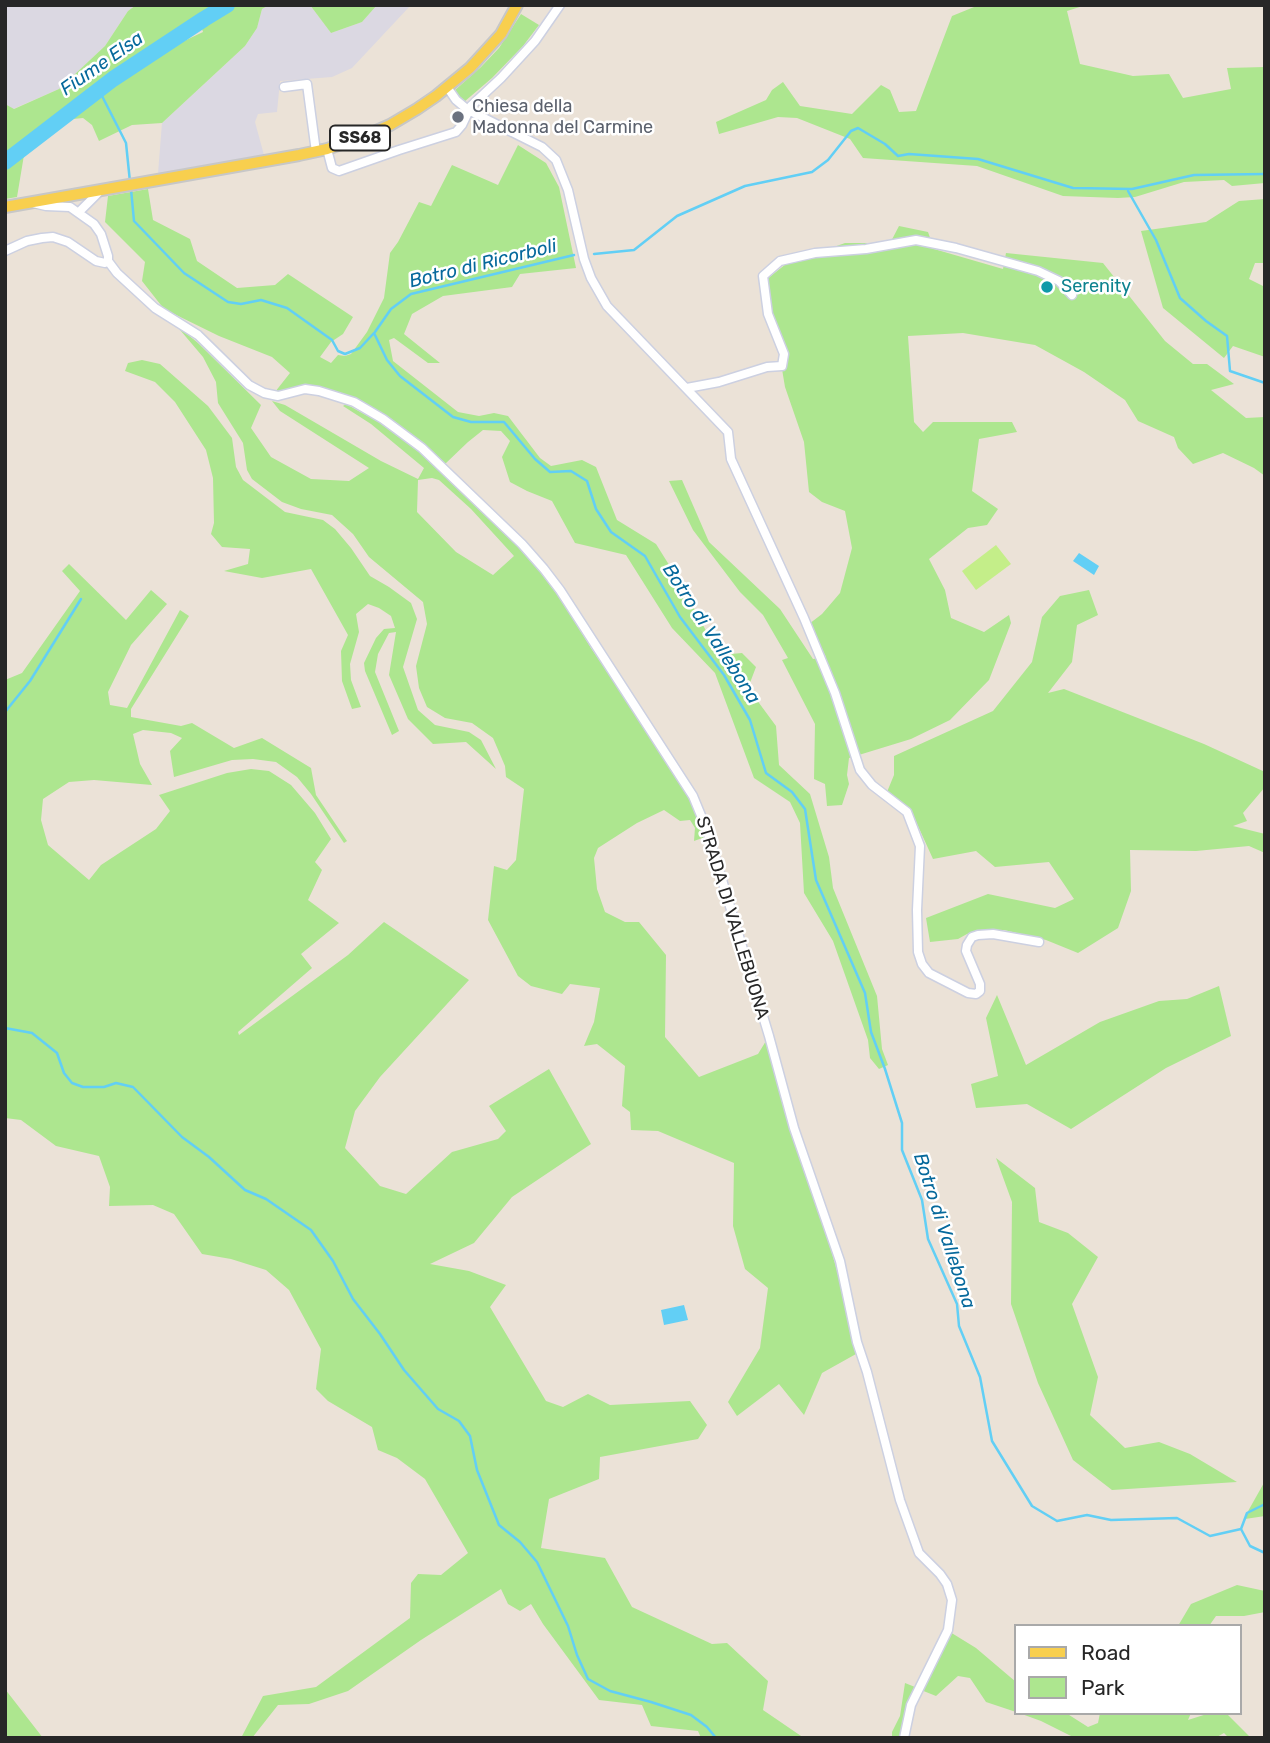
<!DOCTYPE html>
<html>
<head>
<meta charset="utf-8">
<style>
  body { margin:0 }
  #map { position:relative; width:1270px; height:1743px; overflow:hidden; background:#ebe2d7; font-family:Rubik,sans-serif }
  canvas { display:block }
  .frame { position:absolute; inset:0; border:7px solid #272727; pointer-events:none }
  .legend { position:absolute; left:1014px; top:1624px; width:228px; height:91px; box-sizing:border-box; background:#fff; border:2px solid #a9a9a9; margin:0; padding:9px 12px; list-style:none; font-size:21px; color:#272727 }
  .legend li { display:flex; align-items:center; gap:14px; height:35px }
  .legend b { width:35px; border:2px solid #a9a9a9 }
</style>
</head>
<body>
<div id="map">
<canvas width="1270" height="1743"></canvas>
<div class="frame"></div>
<ul class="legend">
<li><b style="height:9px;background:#f8cf4e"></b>Road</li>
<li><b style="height:19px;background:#ade68f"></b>Park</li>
</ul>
</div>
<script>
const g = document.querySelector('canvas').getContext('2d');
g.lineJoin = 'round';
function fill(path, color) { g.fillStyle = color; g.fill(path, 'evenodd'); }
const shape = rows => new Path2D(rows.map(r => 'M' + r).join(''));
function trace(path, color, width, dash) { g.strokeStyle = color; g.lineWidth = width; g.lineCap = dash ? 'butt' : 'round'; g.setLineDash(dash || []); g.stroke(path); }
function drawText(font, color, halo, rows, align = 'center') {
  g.font = font + ' Rubik,sans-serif'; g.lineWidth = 5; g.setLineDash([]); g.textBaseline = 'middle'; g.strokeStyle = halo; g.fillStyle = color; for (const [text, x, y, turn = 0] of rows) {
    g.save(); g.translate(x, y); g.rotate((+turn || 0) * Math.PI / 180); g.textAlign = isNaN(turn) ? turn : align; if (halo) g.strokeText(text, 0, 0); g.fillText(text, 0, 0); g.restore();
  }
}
const industrial = shape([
  [5,5,136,5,128,11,105,46,59,89,13,109,5,104],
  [269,5,310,5,331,33,362,22,377,5,411,5,352,68,332,77,280,81,277,112,258,114,255,122,267,166,157,186,162,123,245,46,257,28,262,9]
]);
const green = shape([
  [136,5,269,5,262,9,257,28,245,46,162,123,132,125,99,141,92,125,83,118,73,119,66,123,24,155,17,197,5,199,5,104,14,109,59,89,105,46,128,11],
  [199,19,203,32,144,60,142,55],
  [310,5,377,5,362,22,331,33],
  [979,5,1086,5,1067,11,1080,64,1133,76,1169,74,1183,98,1231,89,1227,68,1265,67,1265,183,1232,186,1224,180,1184,182,1135,197,1118,198,1063,196,977,166,863,158,850,139,797,118,778,117,719,134,716,122,766,100,772,90,783,82,800,106,852,114,881,85,890,90,899,112,916,111,952,16],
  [521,14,539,25,523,46,492,78,464,102,454,91,481,67,499,48],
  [518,145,546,163,559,187,576,268,520,274,512,287,443,296,412,314,404,334,440,363,428,363,394,338,389,340,393,361,458,412,479,416,494,413,508,416,540,458,551,466,582,460,596,467,617,520,656,544,681,584,719,655,742,653,756,667,748,688,776,726,779,765,810,794,829,857,833,888,877,996,882,1049,888,1065,879,1069,870,1058,868,1040,833,941,804,893,800,823,790,802,754,778,715,673,672,628,626,555,575,543,552,501,527,491,510,482,502,457,510,441,501,431,483,430,468,442,445,464,421,441,384,416,354,399,316,386,296,387,275,392,290,373,272,357,219,336,164,309,142,281,145,262,105,222,108,196,148,189,153,220,190,239,197,261,237,288,275,285,288,274,353,317,343,334,331,342,320,357,331,363,338,355,345,356,351,354,367,332,384,298,390,253,398,242,419,202,431,206,452,165,498,185],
  [1265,199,1265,263,1255,263,1249,279,1265,287,1265,357,1233,346,1224,358,1163,308,1141,231,1206,222,1239,201],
  [899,226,928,232,934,249,1003,269,1006,253,1103,263,1165,341,1193,364,1207,364,1234,384,1211,390,1246,418,1265,417,1265,476,1254,468,1223,453,1193,464,1178,448,1174,437,1138,421,1125,400,1084,372,1035,345,963,333,908,336,914,422,923,432,933,422,1012,422,1017,432,979,439,972,491,998,509,987,525,968,528,929,559,945,590,951,618,984,632,1009,615,1011,623,989,680,950,720,911,739,849,758,847,775,849,784,842,805,827,806,825,784,814,779,815,724,782,660,788,658,763,615,740,592,693,530,669,481,682,480,709,542,780,609,813,659,826,657,809,624,822,614,840,593,852,548,845,511,822,502,809,492,804,442,785,387,767,279,786,264,845,243,866,243,887,249],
  [175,324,198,343,261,405,251,428,271,457,311,479,349,481,369,468,280,411,272,401,285,405,381,461,418,479,424,468,371,424,343,406,346,404,386,426,413,446,473,500,527,555,562,601,591,648,657,746,683,788,695,810,705,837,694,841,695,828,690,820,680,821,664,810,637,823,598,848,594,858,597,889,605,912,625,922,639,922,666,955,665,1037,699,1077,758,1054,769,1036,840,1281,856,1354,822,1373,804,1415,779,1384,737,1416,728,1402,760,1348,768,1288,745,1269,733,1226,734,1163,658,1131,631,1130,630,1112,622,1106,625,1066,597,1044,584,1046,594,1022,600,988,570,984,562,994,531,986,518,976,488,920,494,866,507,870,516,860,524,789,506,777,505,766,493,738,472,723,445,718,427,707,419,688,416,666,427,624,423,602,369,557,353,534,332,515,301,509,282,502,252,479,247,470,243,443,218,403,216,382,203,357],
  [432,478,439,480,471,509,514,556,493,575,456,552,417,512,418,480],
  [142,360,160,364,208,406,232,438,236,467,243,480,285,512,323,520,335,529,351,548,370,576,389,587,411,603,417,619,403,667,418,710,435,725,469,732,481,740,496,769,466,742,433,744,408,719,389,675,396,632,389,633,378,654,375,672,399,731,392,735,365,671,364,663,376,638,384,629,395,628,391,616,379,608,368,604,356,614,359,632,350,664,351,680,361,707,352,709,342,681,341,651,348,635,311,569,262,578,224,571,248,564,250,549,222,547,211,534,214,523,213,478,206,450,175,402,155,382,125,371,128,363],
  [69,564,126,620,151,590,167,604,131,645,108,692,110,705,127,708,180,610,189,616,131,709,131,717,181,726,192,723,234,748,262,738,311,768,316,795,347,841,344,843,311,794,297,777,276,762,253,759,232,760,174,777,170,751,182,738,171,733,143,730,133,734,140,764,152,785,94,780,69,782,43,799,41,820,48,845,89,880,101,865,156,829,170,811,159,795,227,773,251,769,269,771,291,785,315,813,331,839,315,862,322,870,308,900,339,923,301,954,312,968,238,1032,239,1035,348,955,384,922,469,980,380,1077,355,1111,345,1148,380,1186,406,1194,452,1152,498,1139,506,1131,489,1106,549,1069,591,1144,512,1197,474,1243,430,1264,469,1271,506,1285,490,1307,546,1401,563,1407,588,1394,610,1405,690,1401,707,1425,698,1439,600,1457,599,1479,549,1499,541,1548,605,1558,632,1607,712,1644,727,1643,768,1681,763,1710,804,1738,701,1738,698,1731,651,1726,642,1705,599,1700,543,1624,531,1604,520,1611,508,1604,501,1589,421,1640,348,1691,309,1704,278,1705,252,1738,241,1738,263,1696,316,1687,410,1618,411,1583,418,1574,441,1575,468,1553,425,1479,397,1458,378,1450,372,1427,328,1401,316,1389,321,1349,289,1290,266,1270,231,1259,202,1254,174,1214,153,1205,109,1206,110,1187,99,1156,56,1146,21,1120,5,1118,5,680,22,673,80,591,62,571],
  [1089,590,1098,615,1077,625,1072,662,1048,693,1064,689,1204,744,1265,772,1265,787,1243,813,1247,821,1233,826,1265,834,1265,853,1249,846,1196,851,1130,850,1131,891,1118,928,1078,953,1046,940,1004,930,982,930,967,934,958,939,930,942,926,918,988,894,1055,908,1074,899,1049,862,995,867,976,851,933,859,913,815,887,792,894,775,894,756,993,711,1032,662,1042,617,1060,596],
  [1219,986,1231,1036,1166,1068,1071,1129,1027,1104,976,1108,971,1084,998,1076,986,1018,997,995,1026,1065,1100,1022,1159,1001,1187,999],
  [996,1158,1035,1188,1039,1222,1068,1233,1098,1257,1072,1304,1098,1377,1090,1415,1125,1448,1159,1442,1190,1454,1237,1482,1112,1490,1073,1460,1038,1383,1011,1304,1012,1202],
  [1265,1481,1265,1516,1245,1519,1247,1513],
  [1237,1585,1265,1591,1265,1612,1244,1616,1216,1616,1209,1626,1178,1626,1191,1604],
  [950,1632,976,1648,1016,1682,1016,1712,986,1702,970,1678,958,1676,936,1696,921,1690,946,1645],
  [905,1683,915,1687,908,1704,900,1738,892,1738,892,1732,900,1716],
  [5,1689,43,1738,5,1738],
  [1019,1713,1066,1713,1088,1727,1098,1723,1100,1713,1191,1713,1188,1720,1210,1713,1226,1713,1251,1738,1229,1738,1224,1733,1215,1738,1075,1738,1041,1721]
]);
const pitch = shape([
  [996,545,1011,564,976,590,962,571]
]);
const water = shape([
  [1079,553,1099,566,1094,575,1073,561],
  [684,1305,688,1320,664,1325,661,1310]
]);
const stream = shape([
  [99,90,126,143,130,182],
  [131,189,134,221,184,273,228,302,241,304,261,300,287,308,332,340,338,351,345,354,360,348,374,333,387,360,400,376,453,417,471,422,504,422,535,459,550,472,571,471,587,481,596,509,611,532,645,556,680,617,724,675,750,720,766,773,792,792,805,809,816,880,865,993,871,1032,885,1069,902,1123,902,1150,922,1200,928,1239,957,1304,959,1326,980,1377,992,1441,1032,1506,1057,1521,1087,1515,1111,1520,1177,1518,1210,1536,1241,1529],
  [1128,191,1156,240,1180,298,1206,321,1227,336,1230,371,1265,383],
  [594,254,634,250,677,216,745,186,812,172,828,160,851,131,858,128,885,144,898,156,909,154,978,159,1073,188,1132,189,1194,175,1265,174],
  [375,332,391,309,411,294,574,255],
  [5,712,30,681,81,599],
  [5,1028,32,1033,57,1053,64,1073,72,1083,83,1087,104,1087,116,1083,133,1087,182,1137,209,1157,245,1190,266,1199,311,1230,333,1261,353,1299,380,1334,404,1370,438,1409,459,1421,470,1436,477,1470,499,1525,520,1542,537,1562,568,1626,577,1655,588,1679,610,1691,651,1702,691,1715,707,1727,716,1738],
  [1241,1529,1247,1513,1265,1504],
  [1241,1529,1250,1546,1265,1553]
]);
const river = shape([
  [5,162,113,79,204,19,227,5]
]);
const minor = shape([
  [284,87,307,84,316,152],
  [447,87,456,100,468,110,542,147,556,160,568,190,584,259,591,278,607,306,728,432,731,459,804,618,835,693,860,770,872,785,907,812,920,846,917,910,918,952,922,964,929,973,968,993,976,994,980,991,980,984,966,951,967,945,972,937,978,935,993,934,1039,942],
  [327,149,332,168,339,171,399,150,456,132,462,125,471,106,501,78,535,41,560,5],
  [33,203,46,206,70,207,94,224,101,234,108,256,108,261],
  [79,212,101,190],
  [5,251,27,241,42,238,53,237,68,242,96,261,105,263,108,261],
  [108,261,117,273,155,308,198,335,249,385,264,393,278,396,305,389,319,391,354,402,383,419,422,448,522,544,544,569,560,590,693,796,707,830,769,1036,794,1128,840,1261,857,1342,867,1372,900,1500,919,1553,940,1574,947,1584,952,1600,948,1630,911,1705,904,1738],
  [687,388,719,382,767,367,782,366,784,354,768,314,763,276,780,261,815,253,866,249,916,240,956,248,1038,271,1059,281,1072,295]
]);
const major = shape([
  [5,207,299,155,327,149,365,136,390,125,417,109,436,96,470,68,501,34,517,5]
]);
const markers = [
  [458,117,7,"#6b7280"],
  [1047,287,7,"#0f9aa8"]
];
const shields = [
  [360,138,60]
];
const shieldNames = [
  ["SS68",360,138]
];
const worshipNames = [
  ["Chiesa della",472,107],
  ["Madonna del Carmine",472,128]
];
const cultureNames = [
  ["Serenity",1061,287]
];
const streetNames = [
  ["STRADA DI VALLEBUONA",732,918,73]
];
const waterNames = [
  ["Fiume Elsa",102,64,-35],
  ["Botro di Ricorboli",483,264,-14],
  ["Botro di Vallebona",711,634,57],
  ["Botro di Vallebona",944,1231,72]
];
fill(industrial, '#dbd8e2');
fill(green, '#ade68f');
fill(pitch, '#c4ee89');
fill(water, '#62cff5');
trace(stream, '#62cff5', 2.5);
trace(river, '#62cff5', 16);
trace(minor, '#ccd0e1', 11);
trace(major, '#c7c7c7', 14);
trace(minor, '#fff', 8);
trace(major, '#f8cf4e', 10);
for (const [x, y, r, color] of markers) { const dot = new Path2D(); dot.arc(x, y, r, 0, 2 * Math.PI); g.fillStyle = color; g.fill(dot); trace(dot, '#fff', 2.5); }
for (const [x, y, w] of shields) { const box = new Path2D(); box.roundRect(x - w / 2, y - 12.5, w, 25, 5); g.fillStyle = '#fff'; g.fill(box); trace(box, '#272727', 2); }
drawText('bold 16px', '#272727', null, shieldNames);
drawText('18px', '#5b616d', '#fff', worshipNames, 'left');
drawText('18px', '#0d838f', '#fff', cultureNames, 'left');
drawText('18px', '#272727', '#fff', streetNames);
drawText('italic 19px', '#06699c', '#fff', waterNames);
</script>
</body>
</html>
